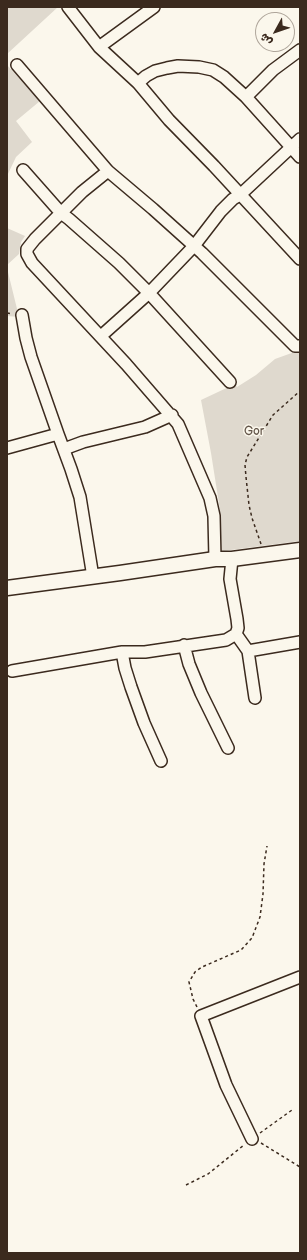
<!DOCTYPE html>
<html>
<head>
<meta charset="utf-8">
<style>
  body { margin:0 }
  #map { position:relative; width:307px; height:1260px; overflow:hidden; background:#fbf7ec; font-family:"Balsamiq Sans","Playpen Sans Arabic",sans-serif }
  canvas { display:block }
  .frame { position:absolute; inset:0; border:8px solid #3b2a1e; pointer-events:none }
  .north { position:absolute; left:255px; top:12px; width:40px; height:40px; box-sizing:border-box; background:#fbf7ec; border:1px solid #aea59a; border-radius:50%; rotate:230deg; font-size:11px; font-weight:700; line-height:16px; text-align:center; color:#3b2a1e }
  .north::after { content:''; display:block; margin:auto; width:14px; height:18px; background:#3b2a1e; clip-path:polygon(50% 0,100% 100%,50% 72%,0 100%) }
</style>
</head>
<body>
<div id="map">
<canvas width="307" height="1260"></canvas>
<div class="frame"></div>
<div class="north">ش</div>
</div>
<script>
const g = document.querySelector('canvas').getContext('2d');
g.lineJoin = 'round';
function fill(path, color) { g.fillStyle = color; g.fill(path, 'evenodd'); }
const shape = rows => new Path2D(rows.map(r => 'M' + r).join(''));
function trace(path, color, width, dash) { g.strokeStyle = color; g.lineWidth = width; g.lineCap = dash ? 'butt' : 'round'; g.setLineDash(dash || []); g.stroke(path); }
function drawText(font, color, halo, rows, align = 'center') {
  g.font = font + ' "Balsamiq Sans",sans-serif'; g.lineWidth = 3; g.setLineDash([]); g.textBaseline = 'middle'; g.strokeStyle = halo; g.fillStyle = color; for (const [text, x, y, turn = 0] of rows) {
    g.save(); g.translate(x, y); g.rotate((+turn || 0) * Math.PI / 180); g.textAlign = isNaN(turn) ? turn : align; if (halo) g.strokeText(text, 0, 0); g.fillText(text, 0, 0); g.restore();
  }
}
const green = shape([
  [7,7,58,7,7,54],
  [7,65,40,101,16,121,32,142,16,157,7,176],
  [7,228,25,236,21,242,19,254,7,265],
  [7,268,19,317,7,316],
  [300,350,300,541,223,551,217,550,220,510,211,453,201,400,235,384,237,387,256,375,275,359]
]);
const path = shape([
  [7,313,12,314],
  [261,544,252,518,249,505,246,477,245,465,247,457,273,415,300,391],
  [197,1007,193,999,189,982,195,972,202,967,241,950,252,938,260,917,263,894,264,864,267,846],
  [260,1133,292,1110],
  [261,1143,300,1167],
  [186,1185,208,1174,244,1145]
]);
const minor = shape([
  [68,7,99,47,138,83,169,120,214,166,300,259],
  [99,47,154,7],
  [17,65,108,171,153,209,202,253,295,346,300,346],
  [138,83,146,76,155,71,167,68,178,66,199,67,213,70,224,77,246,97,300,157],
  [246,97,273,70,300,50],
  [23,170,61,213,69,219,119,263,149,293,230,382],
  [108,171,82,192,35,239,27,249,27,254,32,263,126,364,178,424,210,498,214,516,215,559],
  [22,315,26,338,31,357,58,434,71,469,80,497,93,577],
  [101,336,149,293,194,246,221,211,233,199,240,195,300,139],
  [7,448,58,434],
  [64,449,83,442,145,427,172,415],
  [232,559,230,579,237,619,238,628,236,634,248,651,255,698],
  [184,645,189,664,201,693,228,748],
  [248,651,300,642],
  [122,652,125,668,131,687,144,723,161,761],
  [12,671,122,652,145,652,226,640,236,634],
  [252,1139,226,1085,201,1016,300,977]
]);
const major = shape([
  [7,588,120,573,215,559,232,559,300,550]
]);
const parkNames = [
  ["Gor",254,432]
];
fill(green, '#dfd9ce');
trace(minor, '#3b2a1e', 14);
trace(major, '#3b2a1e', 17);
trace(path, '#3b2a1e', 1.5, [3, 3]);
trace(minor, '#fbf7ec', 11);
trace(major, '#fbf7ec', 14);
drawText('12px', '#64564a', '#fbf7ec', parkNames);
</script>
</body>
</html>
